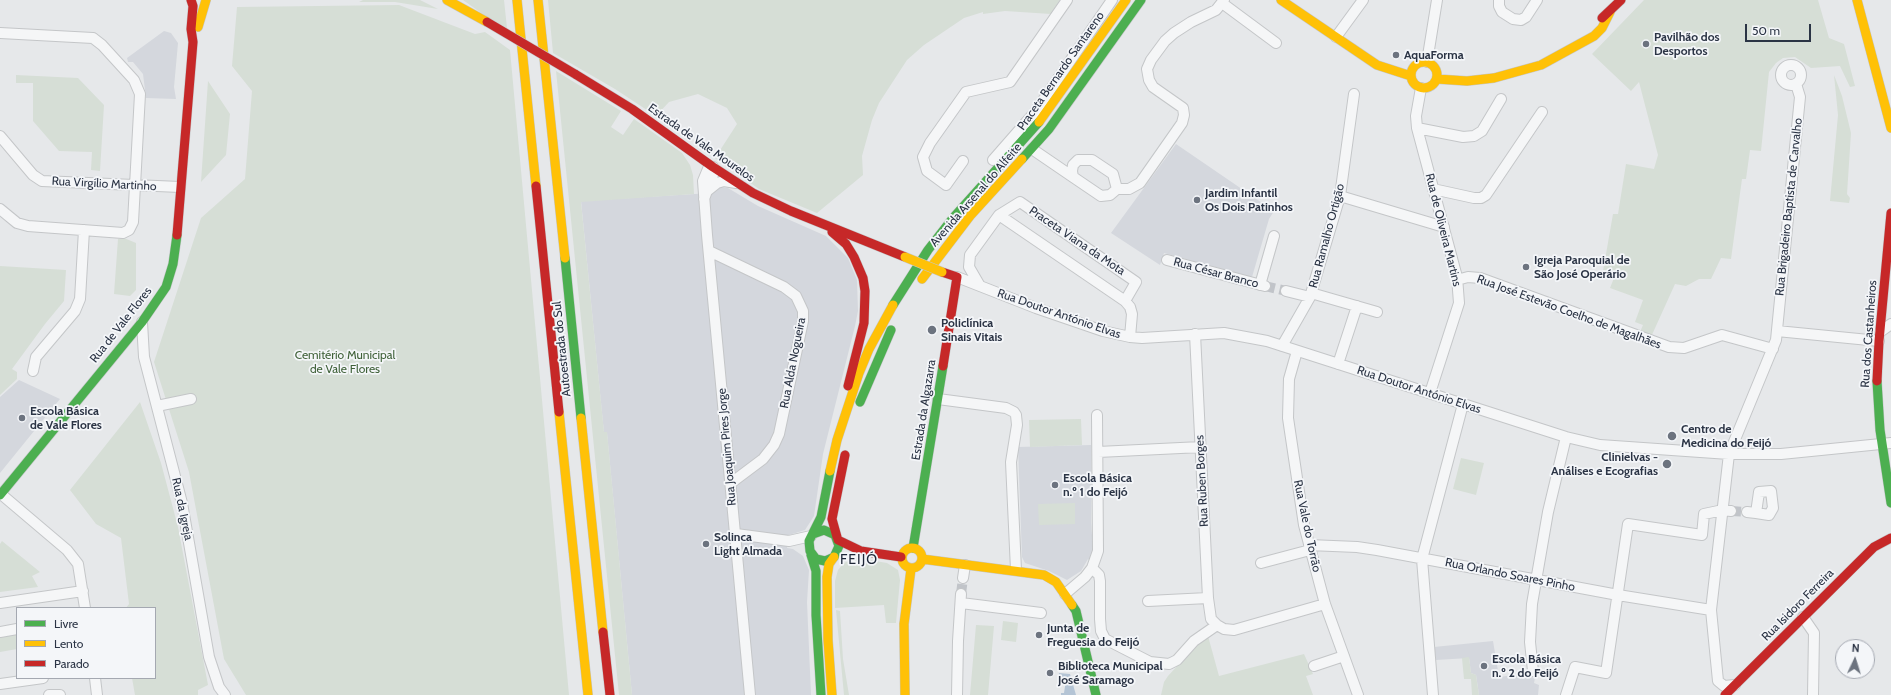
<!DOCTYPE html>
<html>
<head>
<meta charset="utf-8">
<style>
  body { margin:0 }
  #map { position:relative; width:1891px; height:695px; overflow:hidden; background:#e6e8ea; font-family:Cabin,sans-serif }
  canvas { display:block }
  .legend { position:absolute; left:16px; top:607px; width:140px; height:72px; box-sizing:border-box; background:#f4f6f9; border:1px solid #a4a8b1; margin:0; padding:5px 7px; list-style:none; font-size:12px; color:#2b3445 }
  .legend li { display:flex; align-items:center; gap:8px; height:20px }
  .legend b { width:20px; border:1px solid #a4a8b1 }
  .north { position:absolute; left:1835px; top:639px; width:40px; height:40px; box-sizing:border-box; background:#f4f6f9; border:1px solid #a4a8b1; border-radius:50%; rotate:4deg; font-size:11px; font-weight:700; line-height:16px; text-align:center; color:#2b3445 }
  .north::after { content:''; display:block; margin:auto; width:14px; height:18px; background:#6c737f; clip-path:polygon(50% 0,100% 100%,50% 72%,0 100%) }
  .scale { position:absolute; left:1745px; top:24px; width:66px; height:18px; box-sizing:border-box; border:2px solid #2b3445; border-top:0; padding-left:5px; font-size:12px; line-height:14px; white-space:nowrap; color:#2b3445; -webkit-text-stroke:3px #f4f6f9; paint-order:stroke }
</style>
</head>
<body>
<div id="map">
<canvas width="1891" height="695"></canvas>
<ul class="legend">
<li><b style="height:5px;background:#4caf50"></b>Livre</li>
<li><b style="height:5px;background:#ffc107"></b>Lento</li>
<li><b style="height:5px;background:#c62828"></b>Parado</li>
</ul>
<div class="north">N</div>
<div class="scale">50 m</div>
</div>
<script>
const g = document.querySelector('canvas').getContext('2d');
g.lineJoin = 'round';
function fill(path, color) { g.fillStyle = color; g.fill(path, 'evenodd'); }
const shape = rows => new Path2D(rows.map(r => 'M' + r).join(''));
function trace(path, color, width, dash) { g.strokeStyle = color; g.lineWidth = width; g.lineCap = dash ? 'butt' : 'round'; g.setLineDash(dash || []); g.stroke(path); }
function drawText(font, color, halo, rows, align = 'center') {
  g.font = font + ' Cabin,sans-serif'; g.lineWidth = 3.5; g.setLineDash([]); g.textBaseline = 'middle'; g.strokeStyle = halo; g.fillStyle = color; for (const [text, x, y, turn = 0] of rows) {
    g.save(); g.translate(x, y); g.rotate((+turn || 0) * Math.PI / 180); g.textAlign = isNaN(turn) ? turn : align; if (halo) g.strokeText(text, 0, 0); g.fillText(text, 0, 0); g.restore();
  }
}
const built = shape([
  [164,31,171,33,178,43,174,87,176,99,146,98,143,74,133,62,128,62,127,58],
  [1176,144,1274,211,1269,219,1252,277,1164,253,1160,265,1111,233],
  [721,187,728,188,758,206,826,236,848,258,857,280,858,311,855,326,823,454,814,516,805,530,789,535,787,548,793,549,803,556,809,570,807,602,811,695,632,695,607,433,604,433,581,201,711,193],
  [19,380,60,399,0,473,0,397],
  [1091,445,1091,522,1093,549,1090,561,1088,559,1081,571,1067,580,1049,571,1025,563,1022,557,1018,447],
  [1493,641,1499,677,1536,672,1534,683,1539,685,1538,695,1479,695,1476,675,1471,673,1469,658,1436,660,1434,647]
]);
const green = shape([
  [363,0,420,0,438,9,395,2,359,2],
  [463,0,504,0,507,28,484,15],
  [548,0,1060,0,1051,14,1005,11,983,14,983,12,964,18,924,45,907,60,879,103,872,120,862,156,863,175,817,213,759,189,715,158,737,124,727,108,698,94,669,102,656,116,615,89,553,53],
  [1644,0,1818,0,1829,38,1844,44,1855,86,1850,87,1840,66,1811,68,1795,57,1783,58,1776,63,1769,72,1761,151,1750,150,1746,179,1742,179,1731,259,1721,258,1711,279,1699,279,1686,286,1675,284,1651,337,1640,332,1643,325,1635,322,1643,300,1610,288,1616,273,1603,271,1613,214,1618,214,1626,164,1654,169,1658,155,1639,82,1631,91,1592,54],
  [399,5,475,34,485,32,510,50,569,695,246,695,224,659,189,472,154,362,201,218,245,179,252,91,232,66,237,7],
  [556,71,621,111,611,127,623,135,634,119,682,153,690,165,693,175,694,194,581,202,604,432,607,432,632,695,619,695,617,675],
  [16,75,78,78,104,105,100,171,91,170,92,152,59,151,33,121,33,83,16,83],
  [1834,75,1842,96,1851,133,1847,194,1850,198,1849,203,1830,201,1838,115],
  [208,81,230,114,226,155,201,182],
  [124,238,136,243,136,290,130,296,114,294,118,239],
  [0,266,66,270,64,301,45,324,12,369,17,372,17,379,0,395],
  [140,402,161,463,178,527,208,685,198,690,198,695,135,695,132,678,155,678,155,608,126,608,129,604,121,538,96,524,70,490],
  [1081,419,1082,445,1030,447,1029,420],
  [1461,458,1484,463,1476,495,1453,489],
  [1075,503,1075,524,1039,525,1038,504],
  [2,541,40,572,32,576,38,587,0,592,0,544],
  [857,558,887,563,898,570,900,580,896,623,886,623,884,605,835,608,835,581,838,570,844,563],
  [836,610,840,611,843,659,849,695,844,695],
  [1003,621,1018,623,1016,642,1001,640],
  [976,625,994,626,988,695,970,695],
  [17,632,17,649,0,652,0,635],
  [1208,636,1219,676,1304,654,1313,674,1306,676,1313,695,1161,695,1164,682,1168,676,1202,639],
  [1469,657,1471,673,1476,675,1479,695,1472,695,1471,679,1464,679,1462,658]
]);
const water = shape([
  [1059,673,1070,674,1076,695,1061,695,1061,693,1064,693,1066,680,1058,678]
]);
const streetTunnel = shape([
  [1265,286,1286,291],
  [1731,511,1747,512],
  [961,594,963,578]
]);
const street = shape([
  [1499,0,1499,6,1502,12,1513,19,1521,20,1526,17,1537,0],
  [1222,3,1276,43],
  [0,33,93,38,102,45,134,80,140,94,133,222,129,230,123,233,28,226,17,223,0,209],
  [1336,37,1363,0],
  [1427,62,1437,0],
  '1781 75a10 10 0 1 1 20 0a10 10 0 1 1-20 0Z',
  [1421,88,1416,116,1417,128,1457,277,1459,303,1430,393],
  [1417,128,1463,137,1474,136,1482,131,1501,99],
  [0,136,33,175,42,181,180,187],
  [1032,149,1073,177],
  [993,160,1035,112,1112,0],
  [963,161,946,185,927,171,923,157,930,143,966,92,1010,82,1067,0],
  [1117,189,1113,174,1092,160,1078,160,1073,165,1072,171,1073,177,1101,196,1110,195,1117,189,1129,189,1140,183,1182,123,1184,115,1183,108,1153,87,1149,80,1147,69,1151,60,1165,41,1174,33,1191,22,1216,10,1224,0],
  [1433,189,1474,198,1481,198,1486,195,1542,112],
  [707,191,717,183,724,181,736,183],
  [1340,196,1444,227],
  [704,199,714,172,713,167,708,169,703,181,707,235,725,426,750,695],
  [999,215,1020,202,1136,282,1125,301],
  [709,251,784,287,796,296,803,311,803,321,779,434,774,445,763,459,731,483],
  [1167,260,1265,286],
  [957,277,1036,308,1103,331,1130,337,1142,338,1224,333,1267,341,1566,437,1600,445,1729,454,1781,454,1891,443],
  [1457,280,1468,277,1480,278,1669,347,1684,348,1722,335,1773,349],
  [1260,285,1274,236],
  [980,286,969,267,970,255,999,215,1125,301,1130,307,1132,314,1130,337],
  [1286,291,1310,297],
  [1311,293,1377,312],
  [142,322,144,357,182,503,209,657,219,687,225,695],
  [1777,331,1879,341],
  [1880,332,1891,324],
  [1195,334,1208,598,1211,619,1217,625,1224,629,1234,630,1325,604],
  [1282,346,1310,297,1340,196,1354,94],
  [1297,351,1289,379,1288,418,1304,525,1325,604,1358,695],
  [1338,364,1357,306],
  [33,371,36,357,75,311,80,299,84,230],
  [938,399,1006,408,1014,412,1016,415,1017,425,1011,462,1016,570],
  [157,406,191,399],
  [1098,452,1201,447],
  [1,494,67,550,78,564,85,608],
  [1747,512,1756,513,1759,492,1771,491,1773,508,1769,515,1756,513],
  [736,534,789,541,811,536],
  [1309,545,1357,547,1377,550,1618,595,1711,610],
  [1261,563,1310,550],
  [1092,568,1099,575,1100,581,1100,619,1101,631,1105,639,1150,662,1169,664,1177,660,1194,641,1217,625],
  [963,578,965,565],
  [1065,594,1085,577,1092,568,1098,551,1097,415],
  [1148,601,1208,598],
  [0,603,83,591],
  [961,603,1041,613],
  [1803,617,1814,633,1813,695],
  [0,632,17,629],
  [1314,666,1344,656],
  [1533,671,1530,642,1532,604,1548,512,1566,437],
  [95,678,97,695],
  [0,684,43,678],
  [1735,685,1724,686,1718,681,1711,610,1729,454,1776,340,1800,97,1796,84],
  [49,695,60,695],
  [957,695,958,641,961,594],
  [1433,695,1422,559,1463,404],
  [1566,695,1575,667,1606,673,1628,524,1702,535,1704,514,1723,510,1731,511]
]);
const fast = shape([
  [1022,159,1049,129,1141,0],
  [565,258,581,418],
  [893,305,928,250,953,218,1039,122],
  [1877,381,1880,430,1891,503],
  [860,402,891,330],
  [0,495,142,322,166,287,173,264,177,235],
  [813,534,824,530,835,535,839,546,834,557,825,561,816,559,810,551,809,541,821,517,830,471],
  [913,548,943,366],
  [811,555,816,571,816,615,821,695],
  [1072,605,1076,611,1096,695]
]);
const slow = shape([
  [447,0,487,22],
  [517,0,536,186],
  [538,0,565,258],
  [1281,0,1377,65,1411,76],
  [1857,0,1891,128],
  [198,27,206,0],
  '1411 75a13 13 0 1 1 26 0a13 13 0 1 1-26 0Z',
  [1437,79,1467,81,1494,78,1541,65,1594,36,1602,28,1610,12],
  [1039,122,1126,0],
  [922,279,970,216,1022,159],
  [559,412,588,695],
  [581,418,603,632],
  [830,471,837,440,859,373,869,349,893,305],
  '902 558a10 10 0 1 1 20 0a10 10 0 1 1-20 0Z',
  [922,559,1044,575,1056,582,1072,605],
  [832,695,828,640,827,577,829,564,834,557],
  [905,695,904,624,911,569]
]);
const jam = shape([
  [1602,18,1621,0],
  [575,74,632,109,713,167,753,193,791,211,905,257],
  [536,186,559,412],
  [832,232,846,244,854,257,863,278,865,291,864,323,848,386],
  [177,235,193,42,191,29,193,6,191,0],
  [942,272,957,277,943,366],
  [1877,381,1879,341,1891,213],
  [837,537,832,519,845,455],
  [838,540,861,551,901,557],
  [603,632,610,695],
  [1725,695,1874,547,1891,538]
]);
const slowBridge = shape([
  [905,257,942,272]
]);
const jamBridge = shape([
  [487,22,575,74]
]);
const markers = [
  [1646,44,4,"#6c737f"],
  [1396,55,4,"#6c737f"],
  [1197,200,4,"#6c737f"],
  [1526,267,4,"#6c737f"],
  [932,330,5,"#6c737f"],
  [22,418,4,"#6c737f"],
  [1672,436,5,"#6c737f"],
  [1667,464,5,"#6c737f"],
  [1055,485,4,"#6c737f"],
  [706,544,4,"#6c737f"],
  [1039,635,4,"#6c737f"],
  [1484,666,4,"#6c737f"],
  [1050,673,4,"#6c737f"]
];
const poiNames = [
  ["Pavilhão dos",1654,37],
  ["Desportos",1654,51],
  ["AquaForma",1404,55],
  ["Jardim Infantil",1205,193],
  ["Os Dois Patinhos",1205,207],
  ["Igreja Paroquial de",1534,260],
  ["São José Operário",1534,274],
  ["Policlínica",941,323],
  ["Sinais Vitais",941,337],
  ["Escola Básica",30,411],
  ["de Vale Flores",30,425],
  ["Centro de",1681,429],
  ["Medicina do Feijó",1681,443],
  ["Clinielvas -",1658,457,"right"],
  ["Análises e Ecografias",1658,471,"right"],
  ["Escola Básica",1063,478],
  ["n.º 1 do Feijó",1063,492],
  ["Solinca",714,537],
  ["Light Almada",714,551],
  ["Junta de",1047,628],
  ["Freguesia do Feijó",1047,642],
  ["Escola Básica",1492,659],
  ["n.º 2 do Feijó",1492,673],
  ["Biblioteca Municipal",1058,666],
  ["José Saramago",1058,680]
];
const streetNames = [
  ["Praceta Bernardo Santareno",1061,71,-55],
  ["Estrada de Vale Mourelos",701,143,35],
  ["Rua Virgílio Martinho",104,184,3],
  ["Avenida Arsenal do Alfeite",976,195,-49],
  ["Rua Brigadeiro Baptista de Carvalho",1789,207,-84],
  ["Rua de Oliveira Martins",1443,230,76],
  ["Rua Ramalho Ortigão",1327,236,-75],
  ["Praceta Viana da Mota",1077,241,34],
  ["Rua César Branco",1216,273,15],
  ["Rua José Estevão Coelho de Magalhães",1569,312,20],
  ["Rua Doutor António Elvas",1059,314,19],
  ["Rua de Vale Flores",121,325,-52],
  ["Rua dos Castanheiros",1869,334,-86],
  ["Autoestrada do Sul",562,349,-96],
  ["Rua Alda Nogueira",793,363,-79],
  ["Rua Doutor António Elvas",1419,390,18],
  ["Estrada da Algazarra",924,410,-81],
  ["Rua Joaquim Pires Jorge",727,447,-95],
  ["Rua Ruben Borges",1202,481,-93],
  ["Rua da Igreja",182,509,78],
  ["Rua Vale do Torrão",1307,526,78],
  ["Rua Orlando Soares Pinho",1510,575,11],
  ["Rua Isidoro Ferreira",1798,605,-45]
];
const parkNames = [
  ["Cemitério Municipal",345,355],
  ["de Vale Flores",345,369]
];
const quarterNames = [
  ["FEIJÓ",859,560]
];
fill(built, '#d4d7dd');
fill(green, '#d6ded6');
fill(water, '#b4c4d5');
trace(streetTunnel, '#c1c4c9', 10, [10, 5]);
trace(street, '#c4c6c8', 12);
trace(fast, '#c4c6c8', 10);
trace(slow, '#c4c6c8', 10);
trace(jam, '#c4c6c8', 10);
trace(street, '#f5f6f7', 10);
trace(fast, '#4caf50', 9);
trace(slow, '#ffc107', 9);
trace(jam, '#c62828', 9);
trace(slowBridge, '#c4c6c8', 10, []);
trace(jamBridge, '#c4c6c8', 10, []);
trace(slowBridge, '#ffc107', 9);
trace(jamBridge, '#c62828', 9);
for (const [x, y, r, color] of markers) { const dot = new Path2D(); dot.arc(x, y, r, 0, 2 * Math.PI); g.fillStyle = color; g.fill(dot); trace(dot, '#f4f6f9', 1.5); }
drawText('bold 12px', '#2b3445', '#f4f6f9', poiNames, 'left');
drawText('12px', '#2b3445', '#f4f6f9', streetNames);
drawText('12px', '#3f6138', '#f4f6f9', parkNames);
g.letterSpacing = '1px';
drawText('14px', '#1d2536', '#f4f6f9', quarterNames);
g.letterSpacing = '0px';
</script>
</body>
</html>
